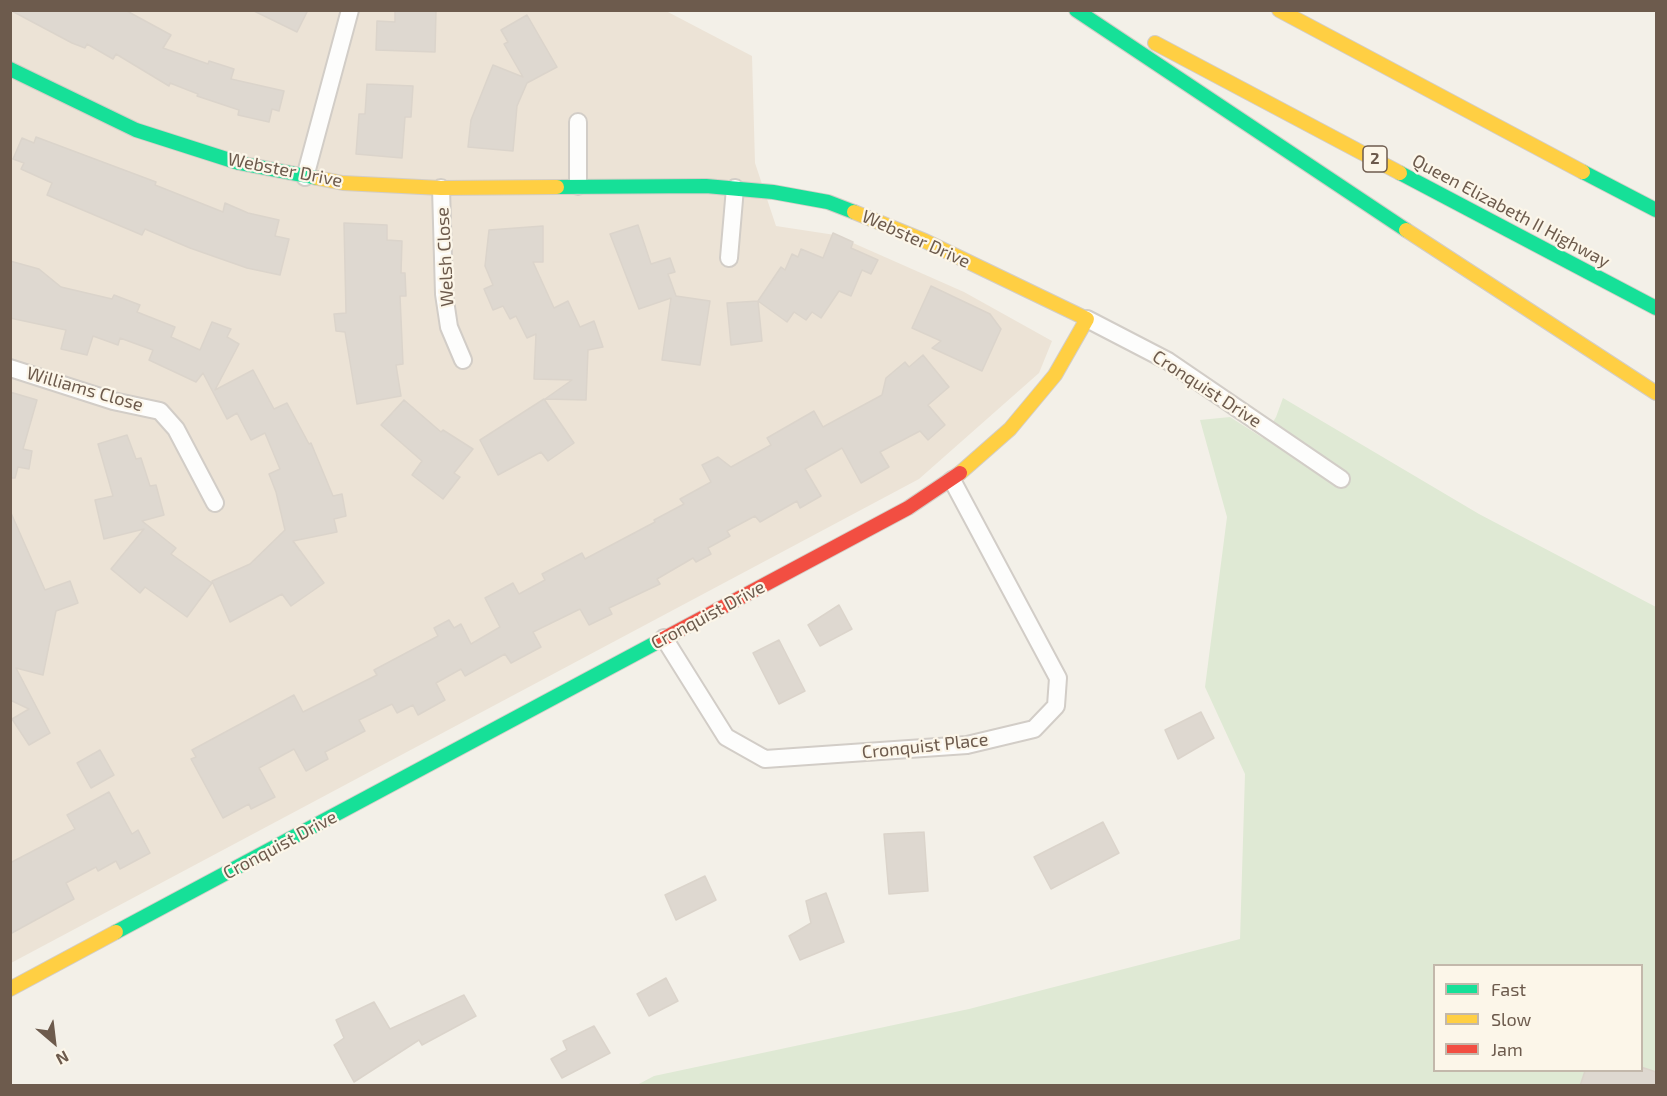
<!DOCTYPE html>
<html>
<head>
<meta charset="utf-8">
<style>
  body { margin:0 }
  #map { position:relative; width:1667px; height:1096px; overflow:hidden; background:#f3f0e8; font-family:"Exo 2",sans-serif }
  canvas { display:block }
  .frame { position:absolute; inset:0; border:12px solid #6d5b4d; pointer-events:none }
  .legend { position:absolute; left:1433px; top:964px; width:210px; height:108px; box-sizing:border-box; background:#fcf6e9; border:2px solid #c3b8ab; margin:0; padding:8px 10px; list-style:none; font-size:18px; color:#6d5b4d }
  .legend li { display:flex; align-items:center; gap:12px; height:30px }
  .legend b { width:30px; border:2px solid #c3b8ab }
  .north { position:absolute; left:24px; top:1012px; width:60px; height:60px; -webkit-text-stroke:4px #fcf6e9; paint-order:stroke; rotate:152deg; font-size:16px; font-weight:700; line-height:24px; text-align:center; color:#6d5b4d }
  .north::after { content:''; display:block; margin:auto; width:21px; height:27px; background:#6d5b4d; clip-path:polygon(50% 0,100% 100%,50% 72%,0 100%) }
</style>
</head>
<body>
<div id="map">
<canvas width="1667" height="1096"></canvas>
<div class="frame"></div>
<ul class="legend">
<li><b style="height:8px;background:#16e098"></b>Fast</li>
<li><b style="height:8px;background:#ffcf43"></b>Slow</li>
<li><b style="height:8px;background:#f24e42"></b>Jam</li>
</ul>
<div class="north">N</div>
</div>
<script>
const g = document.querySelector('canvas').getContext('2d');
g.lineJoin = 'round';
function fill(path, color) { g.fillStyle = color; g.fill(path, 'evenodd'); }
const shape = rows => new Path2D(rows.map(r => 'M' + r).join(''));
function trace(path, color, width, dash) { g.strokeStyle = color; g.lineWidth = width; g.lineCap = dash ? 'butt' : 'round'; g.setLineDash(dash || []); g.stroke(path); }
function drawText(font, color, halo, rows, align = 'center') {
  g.font = font + ' "Exo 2",sans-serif'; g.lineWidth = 4.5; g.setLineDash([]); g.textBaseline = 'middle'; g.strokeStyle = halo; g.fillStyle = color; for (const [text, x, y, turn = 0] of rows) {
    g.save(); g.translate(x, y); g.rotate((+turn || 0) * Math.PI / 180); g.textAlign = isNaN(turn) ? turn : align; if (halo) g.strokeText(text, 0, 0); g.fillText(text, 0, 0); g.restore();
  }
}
const residential = shape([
  [11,11,666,11,752,56,755,163,776,226,835,235,964,292,1052,341,1039,373,919,479,11,963]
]);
const green = shape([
  [1283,398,1479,514,1656,607,1656,1085,635,1086,654,1076,969,1009,1240,939,1245,774,1205,687,1227,517,1200,420,1230,417,1263,438,1276,417],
  [1434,966,1642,966,1642,1070,1434,1070]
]);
const building = shape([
  [10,10,125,10,171,35,163,48,208,64,209,61,234,69,231,79,284,91,279,111,272,109,269,122,238,115,239,110,197,96,198,94,170,83,169,86,116,54,113,59,87,44,85,48,72,43,10,10],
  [252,10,308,10,297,32,252,10],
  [395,10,436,10,435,52,376,50,377,21,395,22,395,10],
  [527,15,557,67,527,83,517,106,513,151,468,147,471,120,493,65,523,77,504,44,508,42,501,30,527,15],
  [367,84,413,86,411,117,405,117,402,158,356,154,359,114,365,114,367,84],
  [36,137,156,182,155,185,223,212,225,203,248,213,279,220,275,236,289,239,280,275,247,268,190,248,145,229,142,235,47,195,52,183,21,169,24,163,13,159,22,138,34,143,36,137],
  [344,223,387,225,387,240,402,241,401,273,405,273,406,296,400,296,403,364,396,365,401,396,357,404,345,332,336,331,334,314,346,313,344,223],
  [638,225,651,264,670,258,675,272,668,274,676,296,710,301,700,365,662,360,671,298,639,309,610,234,638,225],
  [543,226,543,262,533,262,554,308,568,301,580,327,594,321,603,347,588,350,586,400,545,399,572,380,534,379,536,334,527,338,516,316,510,319,503,306,493,310,484,289,493,285,485,266,489,230,543,226],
  [833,233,853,242,851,248,878,260,871,274,862,270,851,296,839,291,821,318,812,312,806,320,794,312,787,322,758,301,762,341,731,345,727,303,758,301,781,267,785,270,792,254,798,257,801,249,823,258,833,233],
  [10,261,39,269,61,287,112,299,114,295,140,305,137,312,175,327,171,337,200,350,212,322,231,329,227,337,239,344,215,390,253,370,274,409,287,403,309,444,311,443,333,496,342,494,346,516,334,519,337,532,293,541,324,583,291,606,282,594,230,622,212,581,250,564,285,530,276,492,269,474,280,469,265,433,251,440,237,413,227,419,203,373,196,382,149,360,153,350,120,338,118,345,93,336,87,355,61,349,66,330,10,318,10,261],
  [931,286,990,314,1001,329,982,371,932,348,941,341,912,328,931,286],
  [923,355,949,387,928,405,945,425,928,440,920,431,880,452,889,467,861,483,842,448,805,469,821,496,800,508,797,501,760,522,755,516,727,531,730,536,708,548,711,554,696,562,693,558,657,579,660,584,609,608,612,614,589,625,580,609,533,632,541,647,511,663,505,654,465,676,461,669,436,683,445,700,418,715,413,705,397,713,392,704,359,720,365,731,325,752,328,759,306,771,294,749,259,768,275,797,251,809,249,804,223,818,191,759,196,757,192,750,294,695,303,712,377,675,374,670,438,636,434,628,449,620,454,628,461,624,471,644,500,627,485,598,513,583,519,594,545,580,542,574,582,553,585,559,655,522,654,520,684,504,680,499,711,482,702,465,718,457,731,467,771,445,767,438,814,411,823,427,882,395,886,378,905,362,909,367,923,355],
  [10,392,37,400,23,449,32,451,29,469,18,467,15,478,10,478,10,392],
  [544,399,574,443,548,461,541,452,498,475,480,440,544,399],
  [404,400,441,432,443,430,473,449,454,473,460,477,443,499,412,475,422,461,381,425,404,400],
  [127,435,136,459,141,458,150,486,156,485,164,515,142,521,176,548,171,554,212,583,187,617,145,587,140,593,111,569,144,529,104,539,95,500,113,496,98,444,127,435],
  [11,513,45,590,70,581,78,603,56,611,43,675,16,668,50,733,29,745,12,719,29,709,10,700,11,513],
  [839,605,852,629,820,646,808,625,839,605],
  [779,640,805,691,779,704,753,653,779,640],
  [1201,712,1214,738,1178,759,1165,730,1201,712],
  [100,750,114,775,91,788,77,763,100,750],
  [109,792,132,834,138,830,150,853,120,869,116,861,98,871,96,867,66,883,74,899,10,934,10,863,75,829,67,815,109,792],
  [1103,822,1119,853,1051,889,1034,857,1103,822],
  [924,832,928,891,889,894,884,834,924,832],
  [705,876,716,900,676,920,665,895,705,876],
  [826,893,844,942,800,960,789,936,811,923,806,901,826,893],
  [666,978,678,1001,649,1016,637,994,666,978],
  [464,995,476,1016,422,1045,419,1040,354,1082,334,1045,344,1038,336,1020,374,1002,390,1029,464,995],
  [594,1026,610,1053,562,1078,551,1059,567,1050,563,1041,594,1026],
  [1641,1067,1656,1072,1656,1086,1580,1086,1585,1071,1641,1071,1641,1067]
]);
const street = shape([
  [305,177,350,10],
  [578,186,578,122],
  [441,188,444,294,449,327,463,360],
  [729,258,735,188],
  [1087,319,1168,361,1341,479],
  [10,368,113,401,160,411,176,429,215,503],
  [664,638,726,737,765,759,967,745,1034,729,1056,706,1058,678,952,480]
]);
const fast = shape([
  [1076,10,1406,230],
  [10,69,136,130,239,163,317,178],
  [1583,172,1656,210],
  [1400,173,1656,308],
  [557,187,706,186,773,192,828,202,854,212],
  [116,932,663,639]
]);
const slow = shape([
  [1279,10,1583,172],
  [1155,43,1400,173],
  [317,178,343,183,441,188,557,187],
  [854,212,925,241,1087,319,1055,375,1010,429,960,473],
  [1406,230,1656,393],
  [10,989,116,932]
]);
const jam = shape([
  [663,639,908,508,960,473]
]);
const shields = [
  [1375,159,24]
];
const shieldNames = [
  ["2",1375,159]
];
const streetNames = [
  ["Webster Drive",285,170,11],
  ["Queen Elizabeth II Highway",1511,211,28],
  ["Webster Drive",916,239,24],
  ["Welsh Close",445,257,-93],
  ["Williams Close",85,389,16],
  ["Cronquist Drive",1207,389,33],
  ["Cronquist Drive",708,615,-28],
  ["Cronquist Place",925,746,-6],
  ["Cronquist Drive",280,845,-28]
];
fill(residential, '#ece3d6');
fill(green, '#dfe9d4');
fill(building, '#ded8d0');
trace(building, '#dbd4cb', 1.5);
trace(street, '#d2cdc7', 20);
trace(fast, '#d3cdc6', 16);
trace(slow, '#d3cdc6', 16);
trace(jam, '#d3cdc6', 16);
trace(street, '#fdfdfc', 16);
trace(fast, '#16e098', 14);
trace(slow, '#ffcf43', 14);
trace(jam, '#f24e42', 14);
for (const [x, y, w] of shields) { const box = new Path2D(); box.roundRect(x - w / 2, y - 13, w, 26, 4.5); g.fillStyle = '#fcf6e9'; g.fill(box); trace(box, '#6d5b4d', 1.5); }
drawText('bold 16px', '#6d5b4d', null, shieldNames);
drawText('18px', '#6d5b4d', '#fcf6e9', streetNames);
</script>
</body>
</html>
